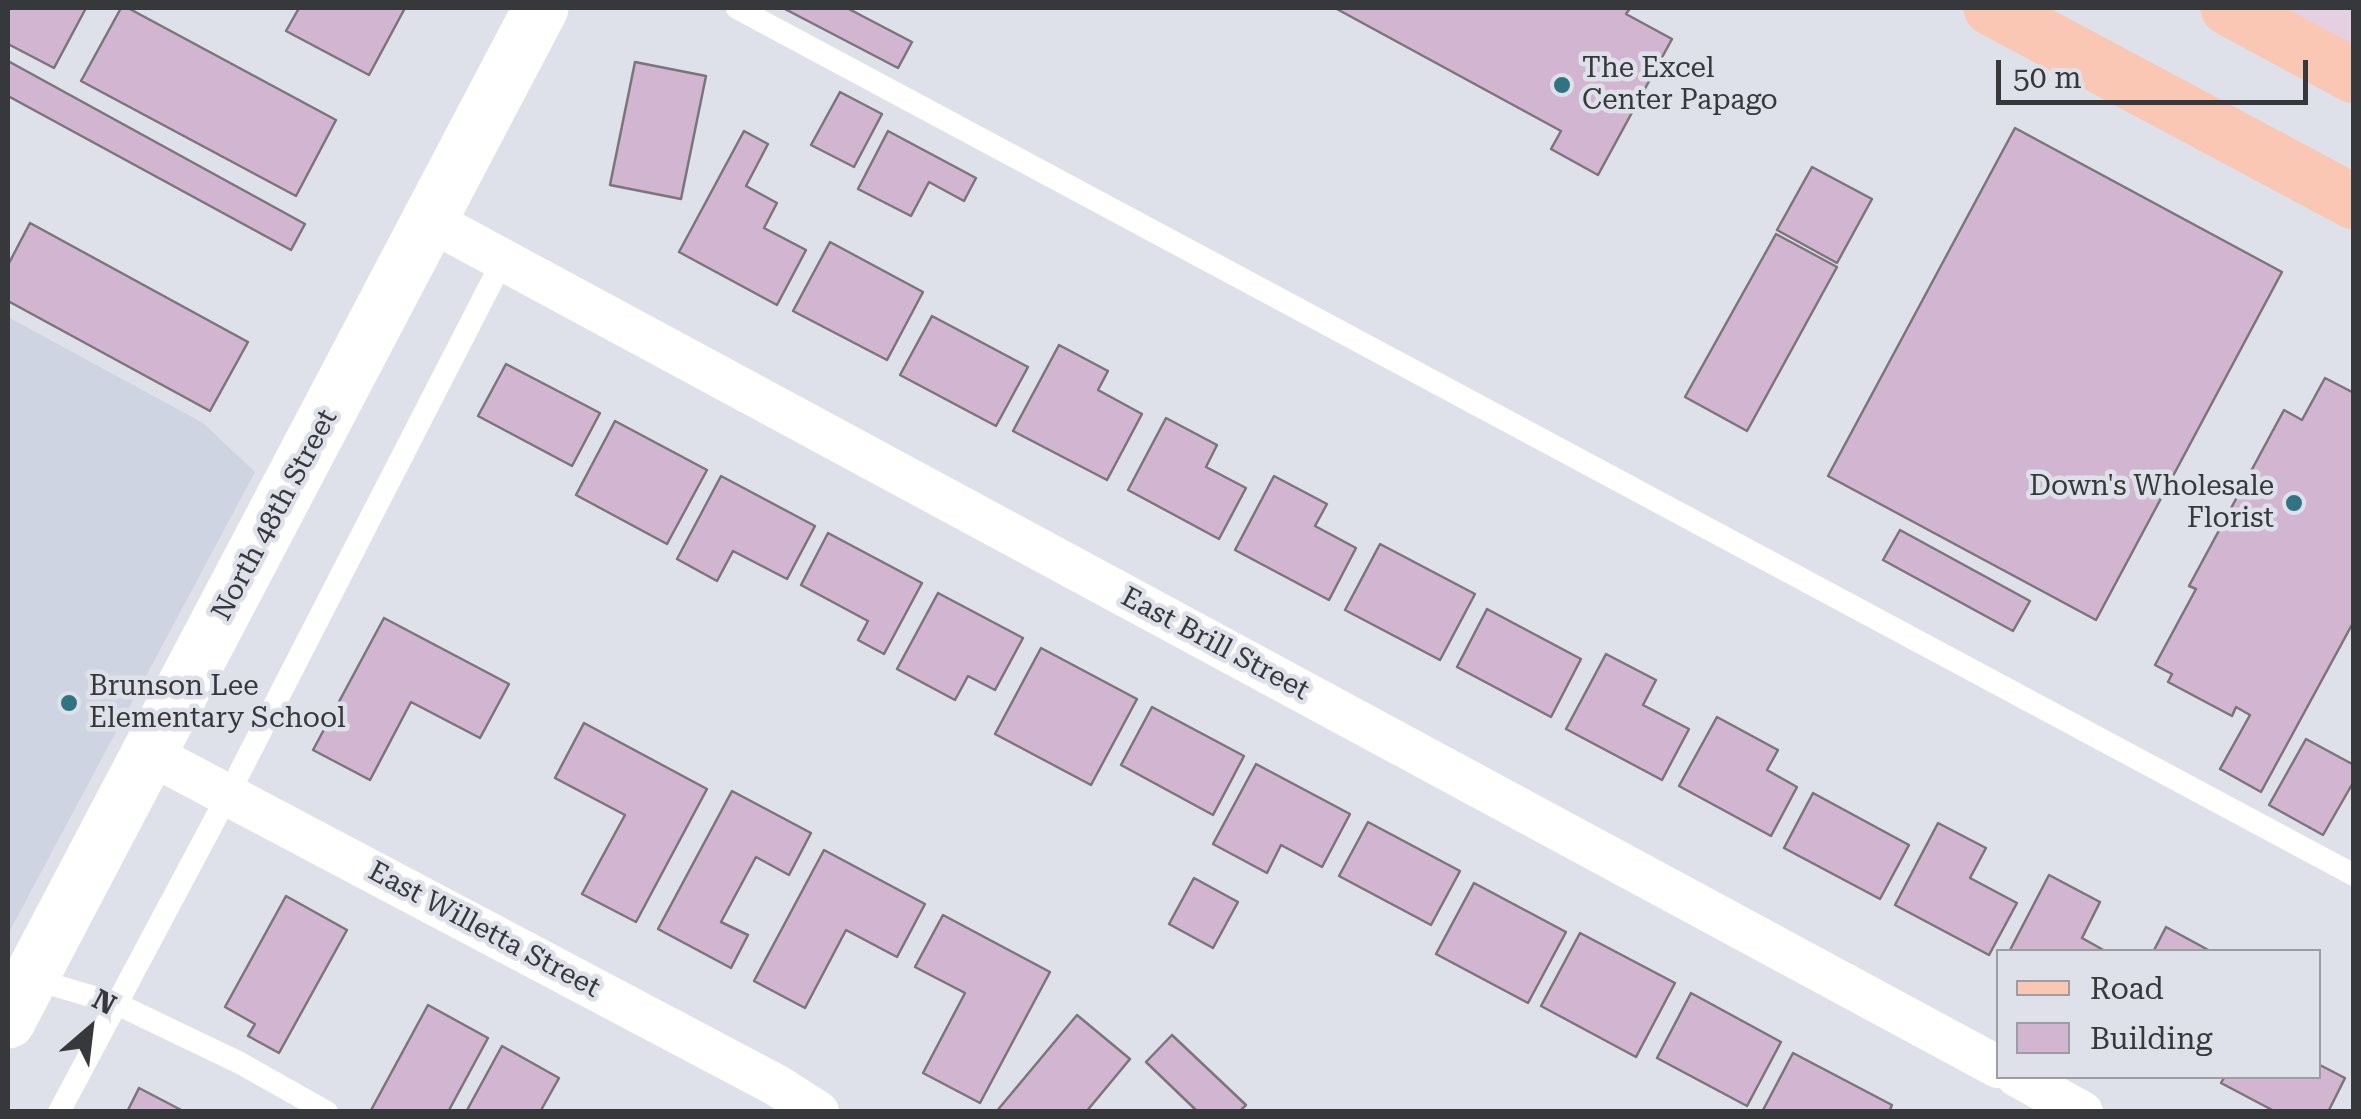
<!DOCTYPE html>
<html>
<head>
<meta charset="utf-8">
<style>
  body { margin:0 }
  #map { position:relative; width:2361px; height:1119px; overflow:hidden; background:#dee1e9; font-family:"Roboto Serif",serif }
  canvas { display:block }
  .frame { position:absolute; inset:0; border:10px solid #36383b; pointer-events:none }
  .legend { position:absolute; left:1996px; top:949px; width:325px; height:130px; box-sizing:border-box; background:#dee1e9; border:2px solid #9b9da3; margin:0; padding:12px 18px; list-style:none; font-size:30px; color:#36383b }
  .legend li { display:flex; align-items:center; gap:20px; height:50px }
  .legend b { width:50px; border:2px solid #9b9da3 }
  .north { position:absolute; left:40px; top:979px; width:100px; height:100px; -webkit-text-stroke:8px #dee1e9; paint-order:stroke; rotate:28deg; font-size:28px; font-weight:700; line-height:40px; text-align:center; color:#36383b }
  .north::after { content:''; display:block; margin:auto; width:35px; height:45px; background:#36383b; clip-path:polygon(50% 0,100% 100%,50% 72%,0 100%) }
  .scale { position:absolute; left:1996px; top:60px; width:312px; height:45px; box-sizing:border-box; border:5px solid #36383b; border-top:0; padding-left:12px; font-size:30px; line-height:35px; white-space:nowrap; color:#36383b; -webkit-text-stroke:8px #dee1e9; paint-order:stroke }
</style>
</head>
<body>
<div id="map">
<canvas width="2361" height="1119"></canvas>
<div class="frame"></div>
<ul class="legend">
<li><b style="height:12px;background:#fbc7b5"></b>Road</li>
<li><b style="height:28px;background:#d2b5d1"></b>Building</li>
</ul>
<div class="north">N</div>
<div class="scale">50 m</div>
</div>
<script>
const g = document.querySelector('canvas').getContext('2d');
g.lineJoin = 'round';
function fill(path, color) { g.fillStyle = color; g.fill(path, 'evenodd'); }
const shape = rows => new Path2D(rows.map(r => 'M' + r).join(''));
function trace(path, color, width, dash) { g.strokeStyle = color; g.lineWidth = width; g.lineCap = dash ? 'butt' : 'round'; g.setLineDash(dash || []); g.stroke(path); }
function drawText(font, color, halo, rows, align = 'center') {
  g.font = font + ' "Roboto Serif",serif'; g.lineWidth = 9; g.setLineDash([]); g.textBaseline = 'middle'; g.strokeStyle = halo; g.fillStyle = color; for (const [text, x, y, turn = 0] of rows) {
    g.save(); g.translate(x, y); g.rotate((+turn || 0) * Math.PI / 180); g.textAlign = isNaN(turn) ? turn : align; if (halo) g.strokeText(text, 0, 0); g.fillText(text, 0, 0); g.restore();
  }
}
const commercial = shape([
  [2281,8,2353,8,2353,47]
]);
const built = shape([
  [8,317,203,423,255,472,8,934]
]);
const building = shape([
  [8,8,86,8,54,68,8,44,8,8],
  [121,8,128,8,336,120,296,196,81,81,121,8],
  [299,8,405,8,369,75,286,31,299,8],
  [783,8,847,8,912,42,898,68,783,8],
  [1335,8,1630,8,1626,14,1672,39,1598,175,1551,149,1561,131,1335,8],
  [8,61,305,224,291,250,8,96,8,61],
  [635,62,706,76,681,199,610,185,635,62],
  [840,92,882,114,854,167,811,145,840,92],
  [2015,128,2282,272,2096,620,1828,476,2015,128],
  [744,131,768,144,746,186,777,203,764,228,806,250,777,305,679,252,744,131],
  [888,131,976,178,964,201,929,182,911,216,858,189,888,131],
  [1812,167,1872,199,1837,263,1777,230,1812,167],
  [30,223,248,342,210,411,8,301,8,265,30,223],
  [1776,234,1837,267,1747,431,1685,397,1776,234],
  [830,242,923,292,887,360,793,311,830,242],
  [932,316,1028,367,996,426,900,375,932,316],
  [1059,345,1108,371,1098,390,1142,414,1107,480,1013,431,1059,345],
  [506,364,600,413,572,466,478,416,506,364],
  [2325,378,2354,393,2354,621,2261,792,2220,769,2250,715,2236,707,2232,716,2168,682,2172,674,2155,665,2196,589,2189,586,2284,410,2302,420,2325,378],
  [1166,418,1217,445,1206,467,1246,488,1219,539,1128,490,1166,418],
  [615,421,707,470,667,544,576,495,615,421],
  [721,476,815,526,787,579,733,551,717,581,677,559,721,476],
  [1274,476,1327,504,1315,526,1356,548,1329,600,1235,550,1274,476],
  [1900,530,2030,601,2013,631,1883,560,1900,530],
  [828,533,922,583,884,654,858,640,868,621,801,585,828,533],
  [1380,544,1475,594,1440,660,1345,610,1380,544],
  [938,593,1023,638,995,690,968,676,955,700,897,669,938,593],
  [1487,609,1581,659,1551,717,1457,667,1487,609],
  [384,618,509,684,480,738,411,702,370,780,313,750,384,618],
  [1041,648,1137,699,1091,785,995,734,1041,648],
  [1606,654,1656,680,1643,705,1689,729,1662,780,1566,729,1606,654],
  [1152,707,1244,756,1213,815,1121,765,1152,707],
  [1717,717,1778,750,1767,770,1797,787,1771,836,1679,786,1717,717],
  [584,723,707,789,636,922,582,894,625,815,555,778,584,723],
  [2306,739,2354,765,2354,781,2323,835,2269,805,2306,739],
  [1256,764,1350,814,1322,867,1281,845,1267,873,1213,844,1256,764],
  [732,791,811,833,789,875,756,857,721,922,748,935,731,968,658,929,732,791],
  [1813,793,1909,845,1880,899,1784,848,1813,793],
  [1368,822,1460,871,1431,925,1339,876,1368,822],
  [1938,823,1986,848,1970,878,2017,903,1989,955,1895,905,1938,823],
  [824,850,925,904,897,957,846,930,805,1008,754,981,824,850],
  [2049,875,2100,902,2082,938,2107,952,2009,952,2049,875],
  [1194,878,1238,902,1213,948,1169,924,1194,878],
  [1474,883,1566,932,1528,1003,1436,954,1474,883],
  [286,896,347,930,279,1053,248,1036,255,1024,225,1007,286,896],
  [943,915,1050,972,980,1103,923,1073,965,993,915,967,943,915],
  [2166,927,2212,952,2153,952,2166,927],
  [1580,933,1675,983,1636,1057,1541,1006,1580,933],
  [1691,993,1781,1042,1747,1106,1657,1058,1691,993],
  [428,1005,488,1038,448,1112,370,1112,428,1005],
  [1077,1015,1130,1059,1086,1112,996,1112,1077,1015],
  [1172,1035,1246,1105,1239,1112,1198,1112,1146,1062,1172,1035],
  [502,1046,559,1078,540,1112,466,1112,502,1046],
  [1793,1053,1892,1105,1889,1112,1762,1112,1793,1053],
  [2318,1064,2345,1078,2328,1112,2276,1112,2221,1083,2225,1076,2318,1076,2318,1064],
  [139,1088,185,1112,127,1112,139,1088]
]);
const lane = shape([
  [737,8,2354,875],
  [30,978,117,1004,240,1063,327,1112],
  [59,1112,228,795,503,260]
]);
const street = shape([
  [431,221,1998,1067],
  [148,753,776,1085,818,1112],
  [2017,1076,2082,1112]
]);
const secondary = shape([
  [8,1021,541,8]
]);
const primary = shape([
  [1991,8,2354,202],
  [2228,8,2354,76]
]);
const markers = [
  [1562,85,10,"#307484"],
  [2294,503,10,"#307484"],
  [69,703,10,"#307484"]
];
const poiNames = [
  ["The Excel",1582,69],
  ["Center Papago",1582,101],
  ["Down's Wholesale",2274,487,"right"],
  ["Florist",2274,519,"right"],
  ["Brunson Lee",89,687],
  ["Elementary School",89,719]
];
const streetNames = [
  ["North 48th Street",275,515,-62],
  ["East Brill Street",1215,644,28],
  ["East Willetta Street",484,930,28]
];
fill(commercial, '#e4d0e0');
fill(built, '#ced4e1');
fill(building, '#d2b5d1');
trace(building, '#7b757b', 2.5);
trace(lane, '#fff', 22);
trace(street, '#fff', 42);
trace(secondary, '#fff', 55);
trace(primary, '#fbc7b5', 55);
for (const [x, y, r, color] of markers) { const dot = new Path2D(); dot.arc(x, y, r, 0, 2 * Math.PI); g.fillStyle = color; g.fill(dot); trace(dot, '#dee1e9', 4); }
drawText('28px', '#36383b', '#dee1e9', poiNames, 'left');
drawText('28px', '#36383b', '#dee1e9', streetNames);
</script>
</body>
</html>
